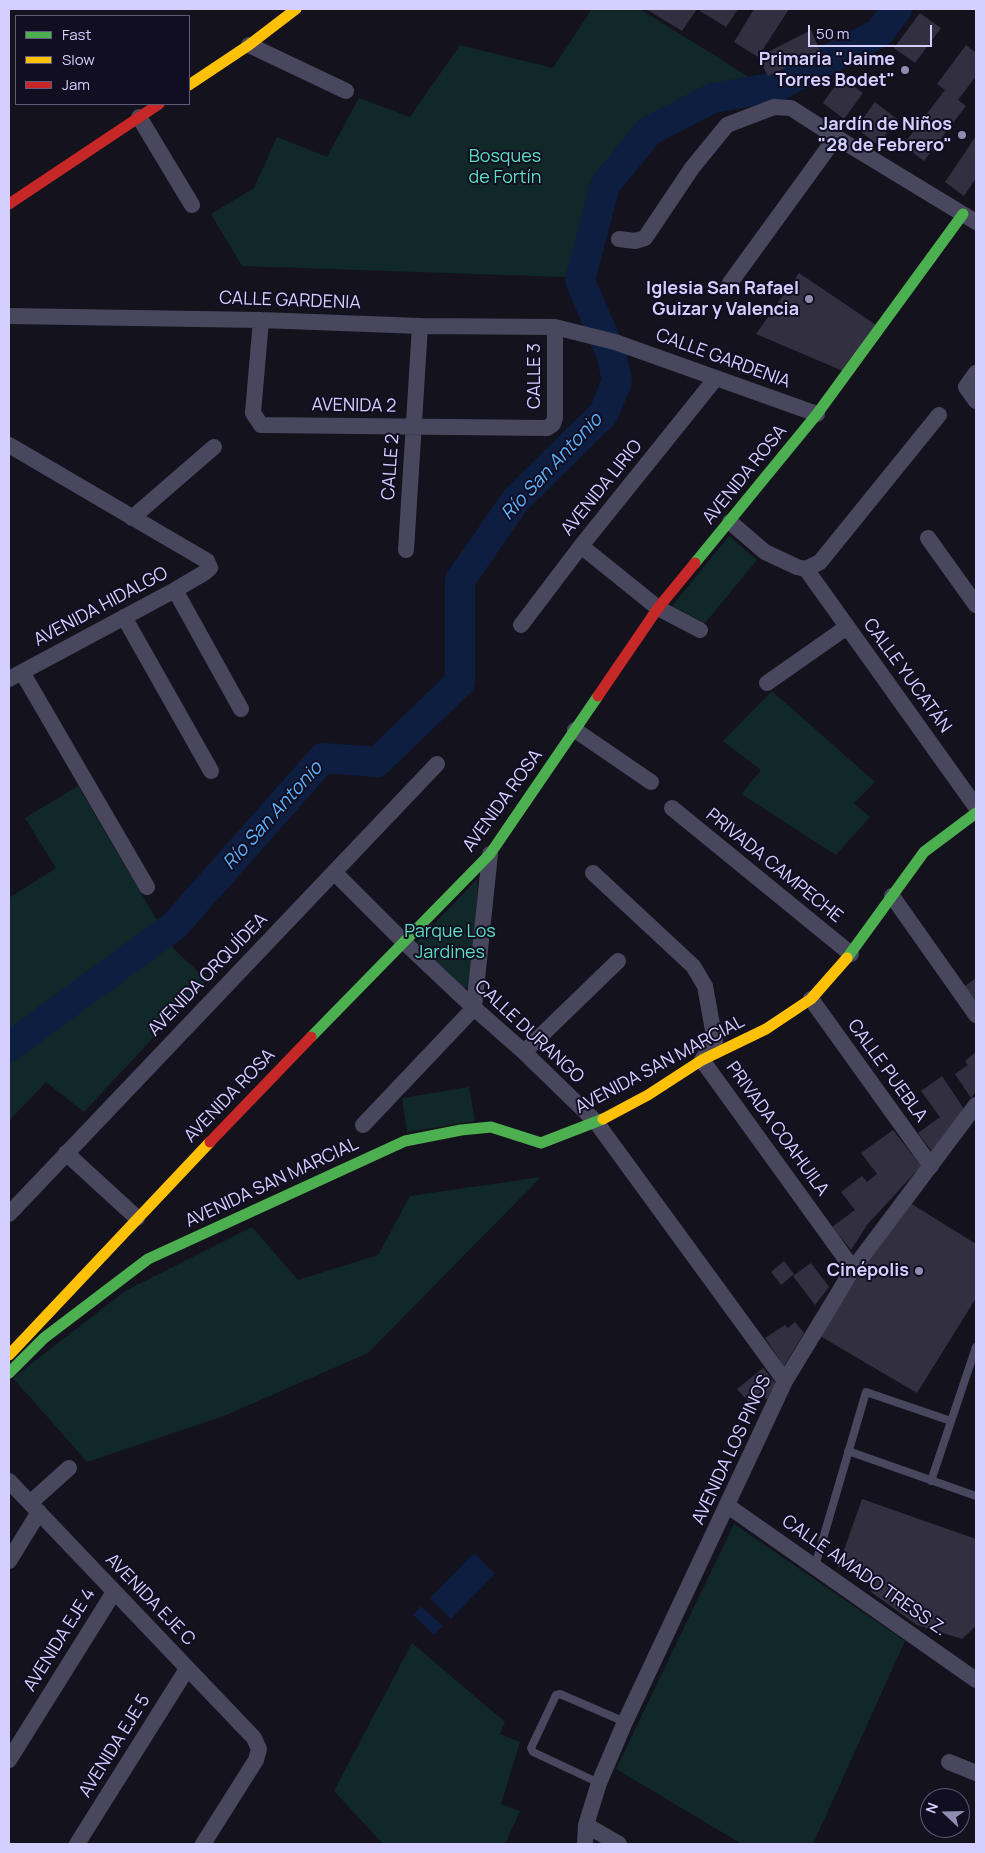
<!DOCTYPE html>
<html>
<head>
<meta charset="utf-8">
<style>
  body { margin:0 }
  #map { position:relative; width:985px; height:1853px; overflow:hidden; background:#14121d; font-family:Manrope,sans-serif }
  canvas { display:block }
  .frame { position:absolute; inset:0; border:10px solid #d5cfff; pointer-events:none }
  .legend { position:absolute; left:15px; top:15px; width:175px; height:90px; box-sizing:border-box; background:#110e22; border:1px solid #5f5b7a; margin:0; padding:6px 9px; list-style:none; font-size:15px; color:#d5cfff }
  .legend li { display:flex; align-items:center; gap:10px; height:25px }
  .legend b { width:25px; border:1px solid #5f5b7a }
  .north { position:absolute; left:920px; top:1788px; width:50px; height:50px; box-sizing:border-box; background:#110e22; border:1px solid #5f5b7a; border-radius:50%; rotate:291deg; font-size:14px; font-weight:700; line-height:20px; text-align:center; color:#d5cfff }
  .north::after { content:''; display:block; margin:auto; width:18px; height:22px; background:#918db0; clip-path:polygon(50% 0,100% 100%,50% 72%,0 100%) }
  .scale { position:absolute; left:808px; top:25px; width:124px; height:22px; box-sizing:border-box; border:2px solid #d5cfff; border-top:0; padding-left:6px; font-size:15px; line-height:18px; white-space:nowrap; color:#d5cfff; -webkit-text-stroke:4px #110e22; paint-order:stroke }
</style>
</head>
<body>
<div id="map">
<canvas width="985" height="1853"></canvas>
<div class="frame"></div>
<ul class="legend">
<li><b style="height:6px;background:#4caf50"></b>Fast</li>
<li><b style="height:6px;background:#ffc107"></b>Slow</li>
<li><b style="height:6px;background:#c62828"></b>Jam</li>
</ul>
<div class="north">N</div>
<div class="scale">50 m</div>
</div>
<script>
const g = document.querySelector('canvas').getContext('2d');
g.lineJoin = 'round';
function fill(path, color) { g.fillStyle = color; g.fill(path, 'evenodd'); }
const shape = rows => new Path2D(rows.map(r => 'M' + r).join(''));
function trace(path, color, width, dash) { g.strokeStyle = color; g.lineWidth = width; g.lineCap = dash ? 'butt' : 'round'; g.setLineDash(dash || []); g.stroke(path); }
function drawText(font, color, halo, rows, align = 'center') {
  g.font = font + ' Manrope,sans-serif'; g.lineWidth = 4; g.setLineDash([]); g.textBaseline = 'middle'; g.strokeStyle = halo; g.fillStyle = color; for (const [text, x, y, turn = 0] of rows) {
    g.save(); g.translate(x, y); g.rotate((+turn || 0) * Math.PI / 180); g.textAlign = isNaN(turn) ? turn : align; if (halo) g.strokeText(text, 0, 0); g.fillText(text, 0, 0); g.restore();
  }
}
const green = shape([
  [592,9,640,9,773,92,718,106,655,136,618,190,586,283,565,277,242,266,211,214,254,188,277,137,327,157,359,98,410,117,460,45,553,68],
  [729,536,757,560,705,623,672,606],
  [772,691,875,782,854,803,870,817,836,855,741,794,761,770,723,741],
  [78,786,174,949,207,980,84,1112,46,1082,9,1121,9,898,56,868,25,818],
  [478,878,473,984,468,988,463,988,419,946,417,942],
  [469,1087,475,1121,407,1132,402,1098],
  [541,1177,368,1353,224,1416,87,1462,13,1378,125,1291,252,1227,298,1280,378,1255,410,1196],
  [734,1524,905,1641,813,1844,742,1844,616,1769],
  [412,1643,505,1722,500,1734,520,1742,501,1804,520,1811,505,1844,383,1844,334,1791]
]);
const water = shape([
  [474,1553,495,1574,451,1619,430,1598],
  [421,1606,443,1626,434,1635,413,1615]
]);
const river = shape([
  [9,1047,175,925,323,758,377,762,460,682,460,580,516,500,604,413,617,381,612,356,580,280,605,185,649,131,713,98,776,87,879,33,897,9]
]);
const building = shape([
  [646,9,697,9,682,31],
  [701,9,738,9,726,27,700,11],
  [754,9,789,9,758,57,811,30,820,51,768,76,758,57,734,42],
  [920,13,941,28,915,63,894,48],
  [966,45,976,53,976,76,958,100,966,106,924,161,903,145,945,90,937,84],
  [841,77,863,93,844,119,823,103],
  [875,102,897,119,878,145,856,128],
  [976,136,976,178,964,196,945,182],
  [799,273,876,325,843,371,756,334],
  [976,978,976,1001,965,986],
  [976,1052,976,1091,971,1098,955,1074,968,1065,965,1061],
  [942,1076,964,1109,933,1153,918,1133,940,1117,921,1091],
  [893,1130,921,1166,867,1225,851,1250,832,1227,855,1210,841,1192,862,1176,867,1182,877,1174,861,1153],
  [907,1201,976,1244,976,1298,917,1393,820,1336],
  [784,1261,794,1274,781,1285,771,1272],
  [811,1263,829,1287,815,1305,793,1276],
  [795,1322,804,1333,784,1366,765,1338,785,1325,788,1328],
  [763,1368,776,1384,768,1401,761,1392,749,1402,737,1389],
  [862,1499,976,1539,976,1626,962,1639,917,1625,871,1592,876,1581,838,1567]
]);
const lane = shape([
  [848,1451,976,1496],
  [931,1481,976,1347],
  [815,1566,866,1392,951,1421],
  [599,1783,533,1752,531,1748,556,1695,560,1694,625,1722]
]);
const street = shape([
  [249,45,346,91],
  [139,117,192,205],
  [619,239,635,241,645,238,692,168,727,125,774,107,791,108,836,137,976,222],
  [730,283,836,137],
  [9,316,261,320,420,326,555,327,615,342,817,414],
  [261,320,253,413,261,425,547,428,553,424,555,418,555,327],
  [976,373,966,387,976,401],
  [9,445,207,561,210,568,204,573,175,590,9,679],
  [132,518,214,447],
  [730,522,765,552,797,567,806,569],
  [928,538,976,605],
  [581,546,658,608,700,630],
  [406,550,420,326],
  [806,569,976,807],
  [806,569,820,562,939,415],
  [175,590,241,709],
  [124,617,211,771],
  [521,625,581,546,716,378],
  [22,672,147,887],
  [767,683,847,627],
  [575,730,651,782],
  [672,808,851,954],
  [334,872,403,941,474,1008,524,1052,596,1122,785,1381],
  [593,873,693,966,705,986,715,1041,702,1060,853,1269],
  [892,896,976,1015],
  [811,999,931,1166],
  [524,1052,618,961],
  [363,1125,474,1008,490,854],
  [66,1153,137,1218],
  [9,1214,437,764],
  [9,1481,254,1738,259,1749,256,1760,203,1844],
  [30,1503,69,1468],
  [728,1506,976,1680],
  [9,1561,39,1512],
  [9,1760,114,1592],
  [949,1762,976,1773],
  [586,1825,619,1844],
  [77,1844,187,1669],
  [585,1844,586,1825,599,1783,625,1722,785,1381,853,1269,976,1105]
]);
const fast = shape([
  [695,563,817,414,963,214],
  [847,958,924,852,976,813],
  [311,1037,490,854,598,696],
  [9,1373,44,1338,148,1259,405,1141,461,1130,491,1127,541,1143,603,1119]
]);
const slow = shape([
  [189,85,249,45,296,9],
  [603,1119,648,1095,702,1060,766,1029,811,999,847,958],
  [9,1355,210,1142]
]);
const jam = shape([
  [9,204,159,104],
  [598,696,658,608,695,563],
  [210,1142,311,1037]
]);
const markers = [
  [905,70,5,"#918db0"],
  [962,135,5,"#918db0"],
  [809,299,5,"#918db0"],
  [919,1271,5,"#918db0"]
];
const poiNames = [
  ["Primaria \"Jaime",895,60],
  ["Torres Bodet\"",895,81],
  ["Jardín de Niños",952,125],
  ["\"28 de Febrero\"",952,146],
  ["Iglesia San Rafael",799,289],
  ["Guizar y Valencia",799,310],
  ["Cinépolis",909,1271]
];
const parkNames = [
  ["Bosques",505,157],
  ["de Fortín",505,178],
  ["Parque Los",450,932],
  ["Jardines",450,953]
];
const streetNames = [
  ["CALLE GARDENIA",290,301,2],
  ["CALLE GARDENIA",723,359,20],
  ["CALLE 3",535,376,-90],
  ["AVENIDA 2",354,406,1],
  ["CALLE 2",391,467,-86],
  ["AVENIDA ROSA",745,475,-51],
  ["AVENIDA LIRIO",602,488,-51],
  ["AVENIDA HIDALGO",101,607,-28],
  ["CALLE YUCATÁN",907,676,54],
  ["AVENIDA ROSA",503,801,-54],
  ["PRIVADA CAMPECHE",774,866,39],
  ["AVENIDA ORQUÍDEA",208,975,-46],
  ["CALLE DURANGO",529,1032,43],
  ["AVENIDA SAN MARCIAL",660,1065,-28],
  ["CALLE PUEBLA",887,1071,54],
  ["AVENIDA ROSA",230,1096,-46],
  ["PRIVADA COAHUILA",777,1129,54],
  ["AVENIDA SAN MARCIAL",272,1183,-25],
  ["AVENIDA LOS PINOS",732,1450,-65],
  ["CALLE AMADO TRESS Z.",864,1576,35],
  ["AVENIDA EJE C",150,1600,46],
  ["AVENIDA EJE 4",60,1640,-58],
  ["AVENIDA EJE 5",115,1746,-58]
];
const waterNames = [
  ["Río San Antonio",552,467,-47],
  ["Río San Antonio",273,816,-48]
];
fill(green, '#112829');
fill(water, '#0d1e40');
trace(river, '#0d1e40', 30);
fill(building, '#323040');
trace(lane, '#48475e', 8);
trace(street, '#48475e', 16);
trace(fast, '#4caf50', 11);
trace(slow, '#ffc107', 11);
trace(jam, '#c62828', 11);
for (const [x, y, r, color] of markers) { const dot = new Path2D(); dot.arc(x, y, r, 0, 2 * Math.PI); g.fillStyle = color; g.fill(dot); trace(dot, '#110e22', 2); }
drawText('bold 18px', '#d5cfff', '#110e22', poiNames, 'right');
drawText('18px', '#5bdfbf', '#110e22', parkNames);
drawText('18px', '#d5cfff', '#110e22', streetNames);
drawText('italic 19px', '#5db2fe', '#110e22', waterNames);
</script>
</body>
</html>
